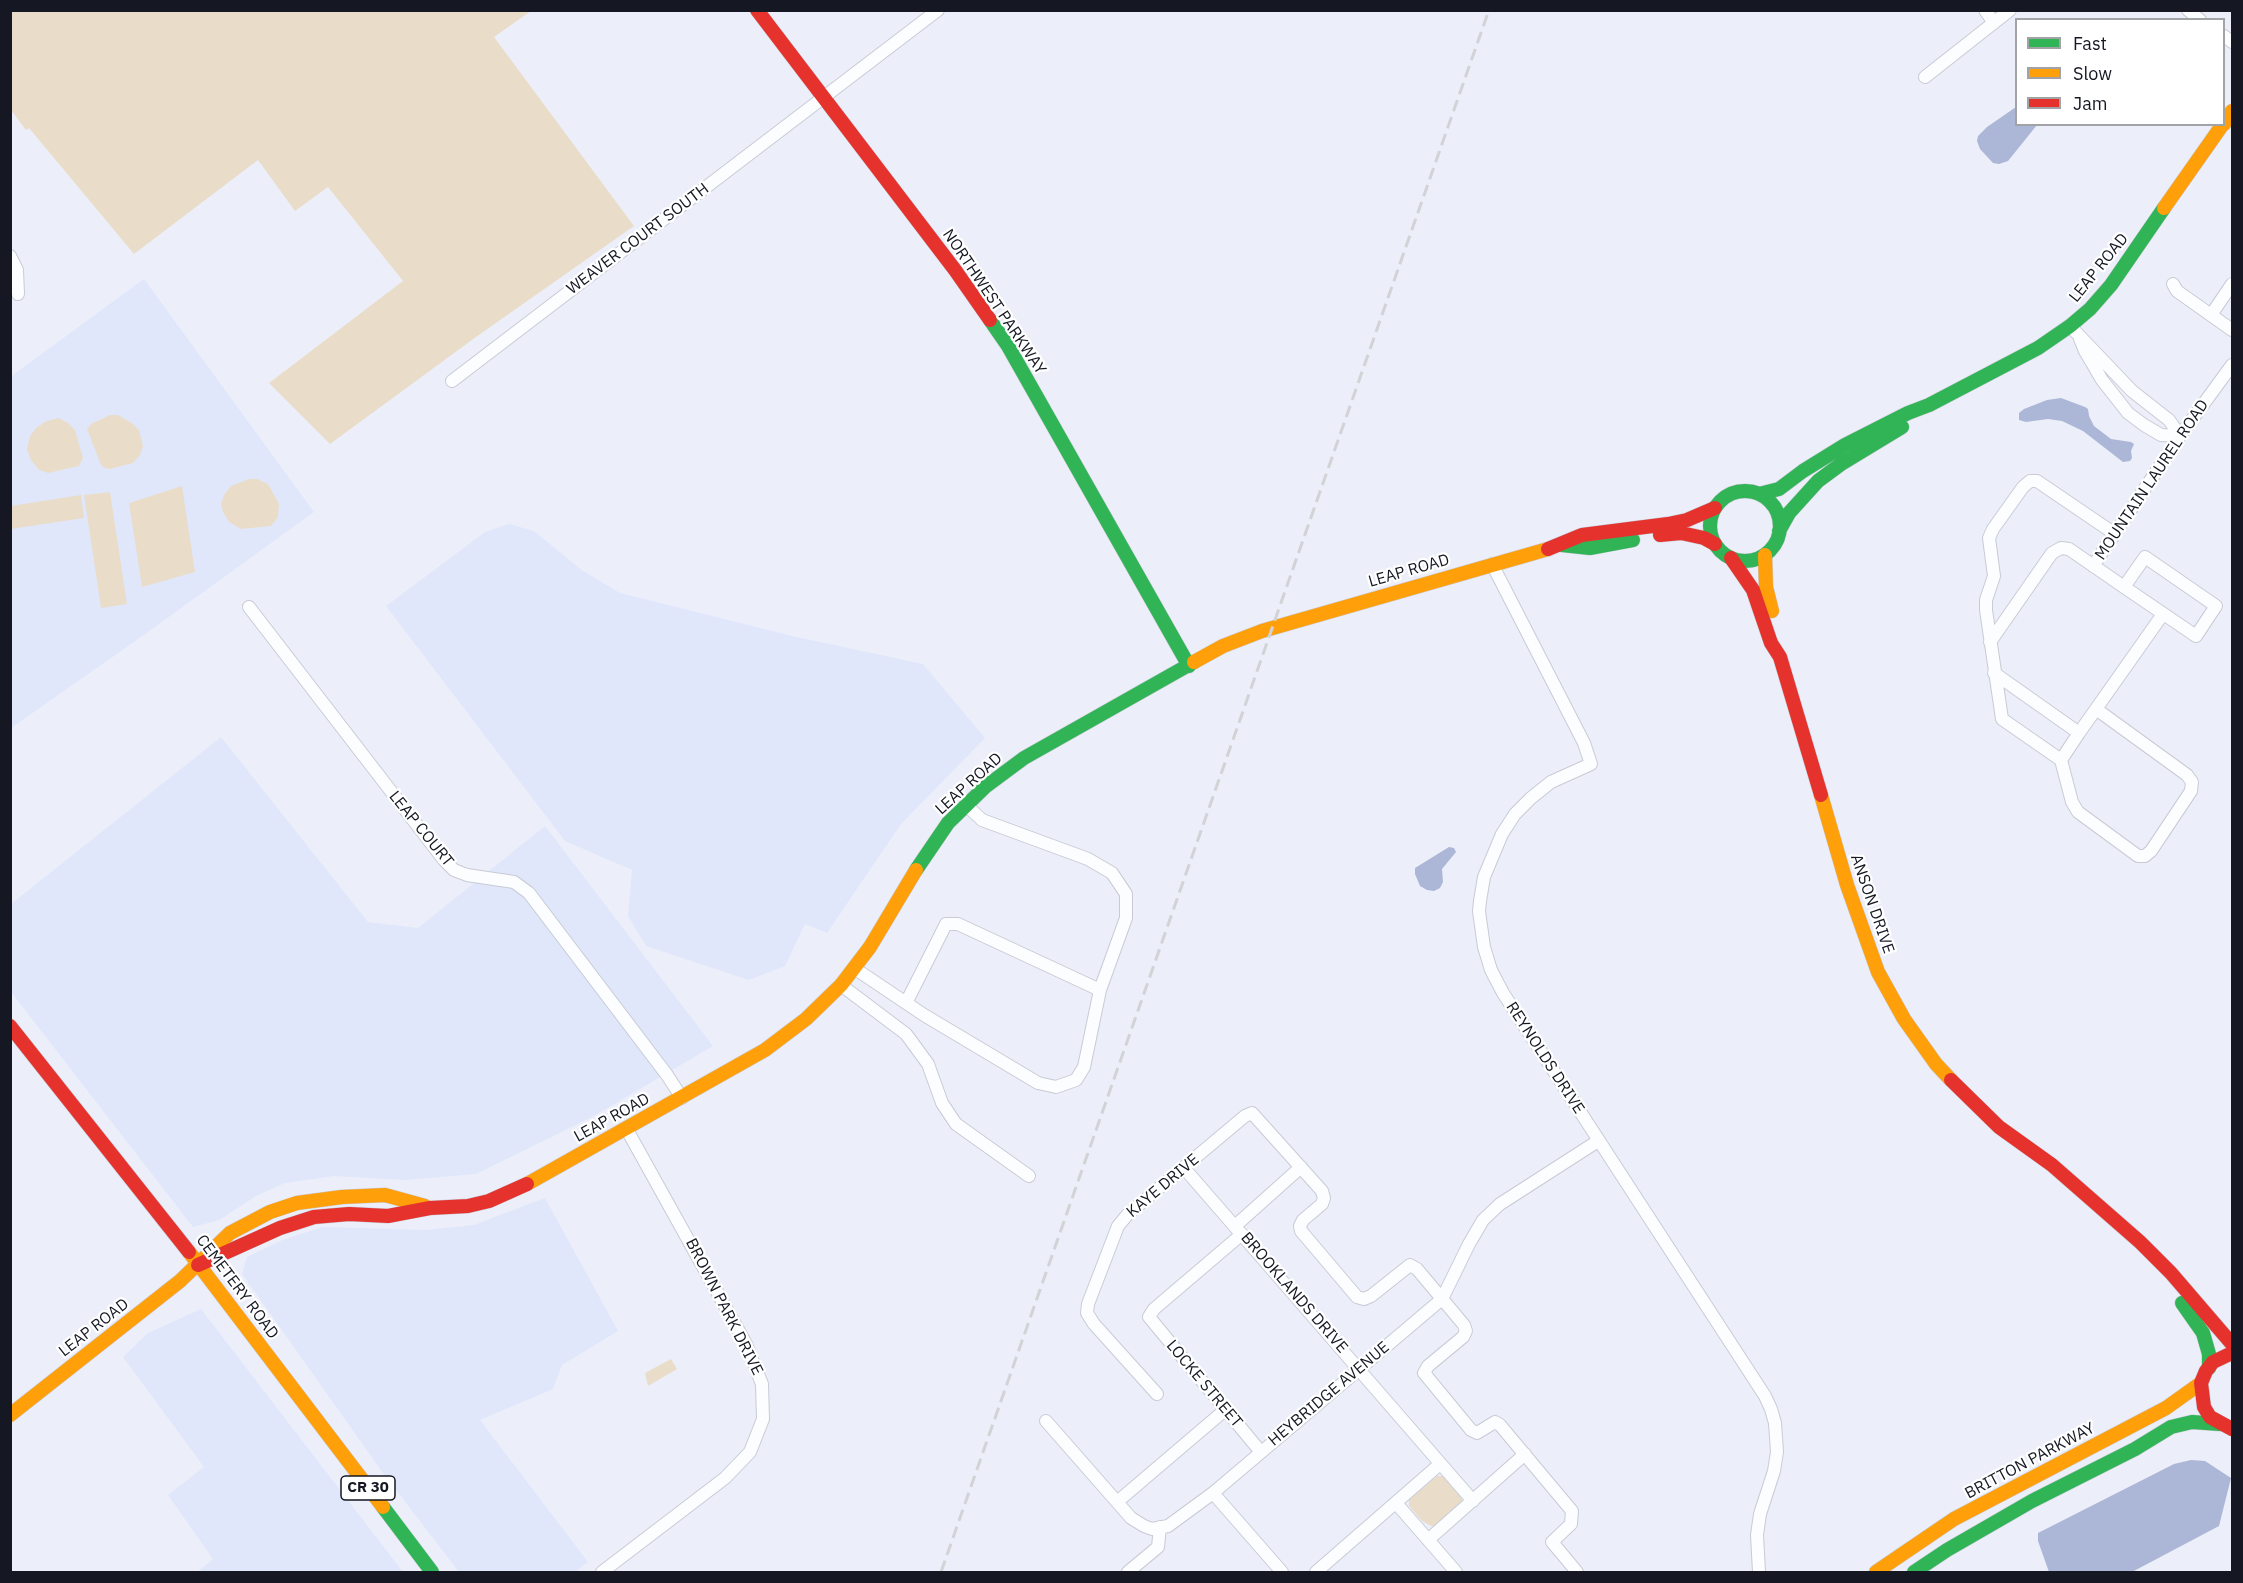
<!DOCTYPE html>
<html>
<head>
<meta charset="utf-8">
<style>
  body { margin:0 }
  #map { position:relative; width:2243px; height:1583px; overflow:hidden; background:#eceff9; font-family:"IBM Plex Sans",sans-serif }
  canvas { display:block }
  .frame { position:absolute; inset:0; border:12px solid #151822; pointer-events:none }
  .legend { position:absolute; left:2015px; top:18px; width:210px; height:108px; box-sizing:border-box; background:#fff; border:2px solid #a1a3a7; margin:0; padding:8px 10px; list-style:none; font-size:18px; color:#151822 }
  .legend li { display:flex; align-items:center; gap:12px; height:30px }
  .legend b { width:30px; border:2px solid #a1a3a7 }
</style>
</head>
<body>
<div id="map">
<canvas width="2243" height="1583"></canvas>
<div class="frame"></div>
<ul class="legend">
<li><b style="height:8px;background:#30b455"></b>Fast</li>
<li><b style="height:8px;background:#ff9f0a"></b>Slow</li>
<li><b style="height:8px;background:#e5322d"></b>Jam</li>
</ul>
</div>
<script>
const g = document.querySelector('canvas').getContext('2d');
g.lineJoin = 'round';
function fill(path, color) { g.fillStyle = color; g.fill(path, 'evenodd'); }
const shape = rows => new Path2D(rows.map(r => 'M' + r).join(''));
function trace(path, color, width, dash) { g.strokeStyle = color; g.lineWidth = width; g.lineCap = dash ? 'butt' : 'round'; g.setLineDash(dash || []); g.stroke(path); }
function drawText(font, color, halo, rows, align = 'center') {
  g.font = font + ' "IBM Plex Sans",sans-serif'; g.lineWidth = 4.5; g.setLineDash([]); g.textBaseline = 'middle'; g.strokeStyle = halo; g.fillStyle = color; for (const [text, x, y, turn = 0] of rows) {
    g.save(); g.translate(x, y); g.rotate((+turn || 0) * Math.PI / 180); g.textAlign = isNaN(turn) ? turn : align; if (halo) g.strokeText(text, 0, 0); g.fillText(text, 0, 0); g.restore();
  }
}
const built = shape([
  [144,279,314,512,141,637,11,728,10,377],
  [509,524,534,531,583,571,620,593,792,636,923,664,985,738,901,824,827,933,805,924,785,966,749,980,646,946,628,916,632,870,565,841,386,606,485,532],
  [221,737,368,922,418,928,545,826,713,1046,592,1117,476,1174,405,1180,334,1176,285,1183,256,1196,219,1220,193,1227,11,992,11,904],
  [545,1198,618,1331,562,1365,553,1389,480,1420,588,1562,575,1572,459,1572,383,1473,242,1274,247,1257,285,1239,323,1227,426,1230,474,1225],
  [201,1309,403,1572,197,1572,213,1559,168,1495,204,1467,123,1357,148,1333]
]);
const green = shape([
  [10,11,531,11,494,37,634,226,476,337,330,444,269,383,403,281,328,187,295,211,258,160,134,254,29,128,26,130,11,110],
  [110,415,118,415,133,424,139,430,143,446,140,455,133,463,110,469,105,468,101,465,87,429,91,424],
  [59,418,68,423,75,430,83,458,79,466,48,473,39,470,31,460,27,449,30,436,37,427,47,421],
  [249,479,257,479,268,484,279,504,278,517,271,526,241,529,229,522,223,512,221,504,224,495,231,486],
  [182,486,195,572,142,587,129,503],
  [110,492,127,604,101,608,84,495],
  [81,495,84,518,11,529,11,506],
  [671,1359,677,1369,648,1386,645,1373],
  [1437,1476,1444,1476,1461,1492,1462,1499,1461,1504,1436,1526,1431,1526,1422,1521,1409,1506,1409,1500]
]);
const water = shape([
  [2016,107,2016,124,2037,125,2008,161,1999,164,1993,163,1980,149,1977,141,1978,136,1987,127],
  [2061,398,2085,407,2088,409,2089,416,2094,426,2111,439,2131,442,2134,444,2131,451,2132,458,2130,461,2123,462,2083,431,2062,421,2048,419,2026,422,2019,420,2019,413,2024,409,2047,400],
  [1449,847,1454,848,1456,852,1442,869,1443,882,1440,888,1434,891,1427,890,1420,886,1415,874,1415,868],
  [2191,1460,2205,1461,2231,1478,2219,1526,2132,1572,2049,1572,2038,1541,2038,1533,2174,1464]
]);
const street = shape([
  [1985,10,1994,23],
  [2188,10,2200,20],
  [2224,36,2232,42],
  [1925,77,2010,10],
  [10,256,17,270,18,294],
  [2173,284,2177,291,2232,330],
  [2211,315,2232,284],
  [2070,326,2132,391,2169,420,2180,436,2161,435,2144,425,2128,413,2102,380,2085,351,2080,339],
  [452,381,938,10],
  [1492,564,1584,743,1591,764,1551,782,1531,798,1515,814,1502,834,1484,877,1480,901,1479,911,1484,947,1491,970,1503,993,1765,1396,1771,1409,1775,1423,1777,1452,1774,1471,1760,1514,1757,1535,1759,1572],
  [2093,566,2180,436,2232,365],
  [249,607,444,860,454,870,467,875,514,882,529,893,667,1075,682,1098],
  [1990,642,2052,553,2061,548,2069,549,2124,587,2196,636,2216,606,2145,557,2124,587],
  [1994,673,2079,733],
  [2096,709,2187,775,2192,782,2191,791,2151,851,2145,856,2138,856,2078,812,2072,802,2061,760,2079,733,2163,614],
  [2061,760,2002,719,1986,610,1986,600,1994,576,1989,538,1993,529,2023,487,2030,481,2037,481,2115,534],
  [854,968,924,1015,1038,1083,1056,1087,1076,1080,1084,1067,1100,990,1126,918,1126,894,1112,873,1088,859,982,820,966,805],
  [841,985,906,1034,928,1064,942,1103,956,1124,1029,1176],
  [906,1003,946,924,958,924,1100,990],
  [1184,1168,1473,1501],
  [1235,1226,1301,1167],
  [1242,1234,1154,1309,1149,1317,1260,1451],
  [1157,1394,1094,1324,1087,1313,1088,1304,1118,1226,1128,1214,1245,1116,1252,1113,1322,1191,1324,1198,1322,1204,1303,1220,1300,1226,1301,1231,1357,1297,1364,1299,1371,1296,1410,1265,1417,1269,1464,1325,1466,1331,1463,1337,1428,1366,1424,1373,1471,1430,1477,1433,1495,1422,1500,1425,1572,1511,1571,1524,1552,1542,1577,1572],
  [1046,1421,1131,1518,1144,1526,1152,1529,1168,1526,1213,1493,1442,1299,1469,1244,1483,1220,1500,1204,1598,1141],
  [1213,1493,1282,1572],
  [1117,1502,1225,1410],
  [1396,1503,1456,1572],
  [1428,1540,1525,1454],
  [602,1572,725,1478,750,1452,763,1419,762,1384,746,1344,626,1128],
  [1128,1572,1158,1547,1160,1527],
  [1316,1572,1440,1464]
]);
const fast = shape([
  [990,320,1008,346,1189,666],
  '1710 526a35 35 0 1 1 70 0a35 35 0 1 1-70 0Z',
  [1759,494,1779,489,1803,471,1845,445,1908,413,1929,405,2038,348,2070,326,2090,309,2111,285,2164,208],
  [1779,531,1789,513,1818,481,1841,464,1902,427],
  [1562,545,1590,548,1633,540],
  [916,870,948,823,985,787,1024,758,1194,662],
  [2182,1303,2203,1333,2209,1354,2209,1368],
  [383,1507,432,1572],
  [1914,1572,1947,1550,2032,1501,2135,1449,2171,1427,2192,1422,2220,1424]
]);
const slow = shape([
  [2224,124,2232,111],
  [2164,208,2223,124],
  [1765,555,1766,587,1772,611],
  [1194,662,1223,646,1262,631,1548,549],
  [1821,795,1847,885,1878,972,1904,1019,1936,1064,1951,1080],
  [527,1184,765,1050,806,1019,841,985,870,947,916,870],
  [189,1252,383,1507],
  [10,1415,180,1281,230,1233,270,1212,297,1203,342,1197,385,1195,425,1206],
  [1876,1572,1954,1519,2166,1408,2201,1383]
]);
const jam = shape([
  [757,10,955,270,990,320],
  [1660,535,1681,533,1704,538,1715,544],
  [1548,549,1582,535,1668,524,1687,520,1715,508],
  [1731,558,1753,590,1771,643,1780,657,1821,795],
  [10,1026,189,1252],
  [1951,1080,1999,1127,2052,1165,2140,1242,2171,1273,2232,1344],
  [198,1265,280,1228,314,1217,349,1214,388,1216,430,1208,468,1206,489,1201,527,1184],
  [2232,1353,2213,1362,2206,1371,2201,1383,2204,1407,2210,1417,2232,1429]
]);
const rail = shape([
  [941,1572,1489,10]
]);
const shields = [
  [368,1488,54]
];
const shieldNames = [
  ["CR 30",368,1488]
];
const streetNames = [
  ["WEAVER COURT SOUTH",638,239,-37],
  ["LEAP ROAD",2099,268,-51],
  ["NORTHWEST PARKWAY",994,302,56],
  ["MOUNTAIN LAUREL ROAD",2152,480,-56],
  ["LEAP ROAD",1409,571,-16],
  ["LEAP ROAD",969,784,-42],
  ["LEAP COURT",421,829,51],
  ["ANSON DRIVE",1872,904,71],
  ["REYNOLDS DRIVE",1545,1058,57],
  ["LEAP ROAD",612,1118,-29],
  ["KAYE DRIVE",1163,1186,-40],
  ["CEMETERY ROAD",237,1287,53],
  ["BROOKLANDS DRIVE",1294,1293,49],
  ["BROWN PARK DRIVE",724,1307,63],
  ["LEAP ROAD",94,1328,-38],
  ["LOCKE STREET",1204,1384,50],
  ["HEYBRIDGE AVENUE",1329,1394,-40],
  ["BRITTON PARKWAY",2030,1461,-28]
];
fill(built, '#e0e7fb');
fill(green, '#e9ddca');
fill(water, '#acb6d6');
trace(street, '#c8cbd5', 14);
trace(fast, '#c8cbd5', 15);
trace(slow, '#c8cbd5', 15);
trace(jam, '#c8cbd5', 15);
trace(street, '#fcfdfe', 12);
trace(fast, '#30b455', 14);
trace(slow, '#ff9f0a', 14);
trace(jam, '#e5322d', 14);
trace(rail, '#d2d3d6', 3, [12, 6]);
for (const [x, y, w] of shields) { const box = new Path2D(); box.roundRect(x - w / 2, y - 12, w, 24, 4.5); g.fillStyle = '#fff'; g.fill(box); trace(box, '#151822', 1.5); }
drawText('bold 15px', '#151822', null, shieldNames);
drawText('16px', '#151822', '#fff', streetNames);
</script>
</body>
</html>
